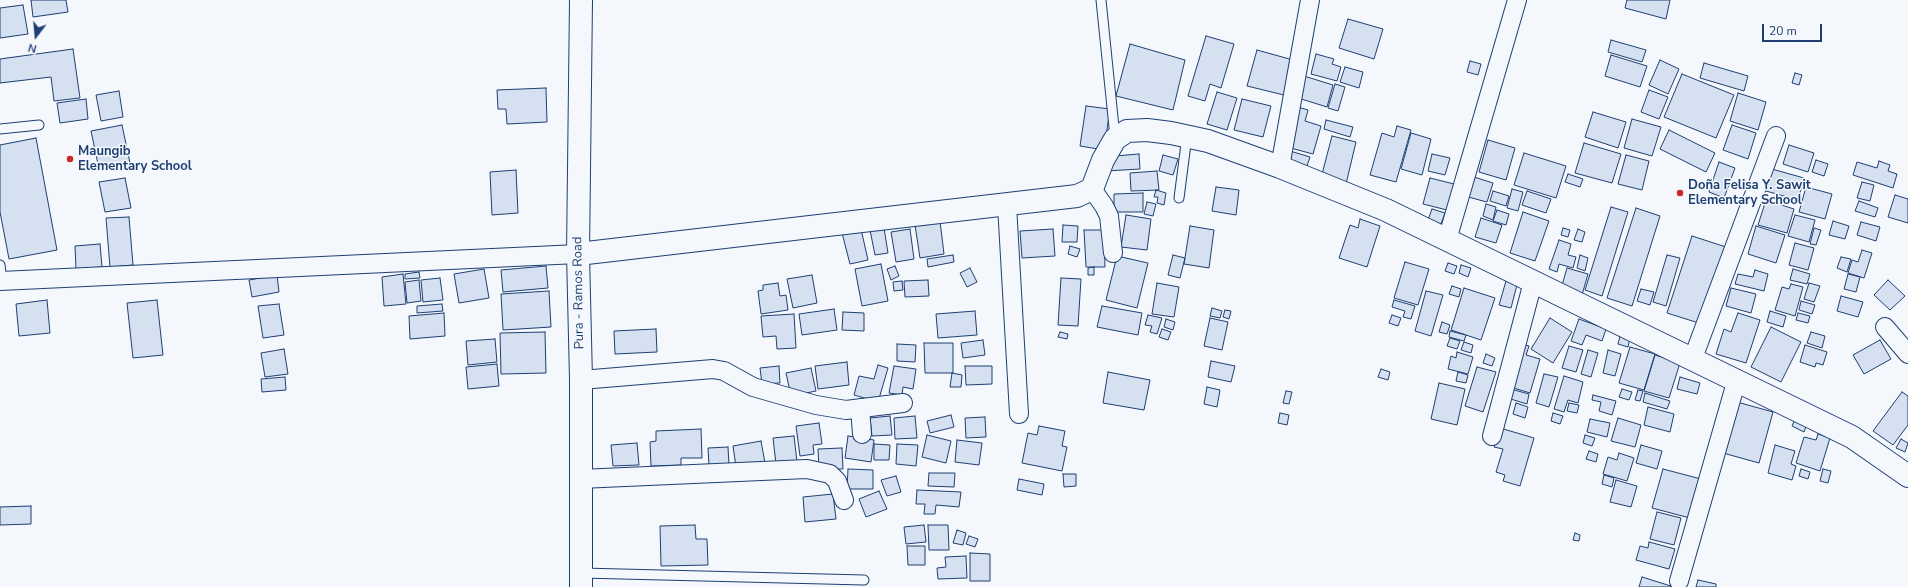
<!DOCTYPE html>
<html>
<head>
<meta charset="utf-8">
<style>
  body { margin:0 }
  #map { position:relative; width:1908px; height:587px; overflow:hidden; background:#f4f7fb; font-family:"Nunito Sans",sans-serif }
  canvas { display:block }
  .north { position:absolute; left:16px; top:16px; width:40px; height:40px; -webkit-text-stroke:3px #f4f7fb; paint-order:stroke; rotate:196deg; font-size:11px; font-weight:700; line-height:16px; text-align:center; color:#1d3f73 }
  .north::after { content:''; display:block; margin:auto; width:14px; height:18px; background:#1d3f73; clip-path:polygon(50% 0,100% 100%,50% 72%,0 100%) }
  .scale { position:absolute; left:1762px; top:24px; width:60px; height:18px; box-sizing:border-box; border:2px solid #1d3f73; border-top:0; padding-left:5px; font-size:12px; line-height:14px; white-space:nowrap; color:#1d3f73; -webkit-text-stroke:3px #f4f7fb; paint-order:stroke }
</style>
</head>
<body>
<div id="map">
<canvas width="1908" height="587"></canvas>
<div class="north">N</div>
<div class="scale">20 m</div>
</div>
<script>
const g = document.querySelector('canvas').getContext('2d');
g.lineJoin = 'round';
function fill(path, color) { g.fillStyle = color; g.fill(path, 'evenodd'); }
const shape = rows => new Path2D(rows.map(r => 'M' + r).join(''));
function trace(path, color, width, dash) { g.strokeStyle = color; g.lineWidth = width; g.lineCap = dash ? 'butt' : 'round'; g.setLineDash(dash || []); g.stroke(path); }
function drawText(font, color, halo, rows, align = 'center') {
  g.font = font + ' "Nunito Sans",sans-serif'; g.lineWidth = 3; g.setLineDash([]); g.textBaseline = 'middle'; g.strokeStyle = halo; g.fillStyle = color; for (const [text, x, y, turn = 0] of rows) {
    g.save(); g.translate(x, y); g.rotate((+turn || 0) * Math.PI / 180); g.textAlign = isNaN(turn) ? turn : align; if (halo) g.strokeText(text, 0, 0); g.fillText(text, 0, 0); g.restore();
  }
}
const building = shape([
  [31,0,66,0,68,12,33,17,31,0],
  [1627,0,1670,0,1666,19,1625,8,1627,0],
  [23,5,28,34,0,38,0,8,23,5],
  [1348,19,1383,29,1374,59,1339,48,1348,19],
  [1206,36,1234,44,1221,88,1210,84,1205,101,1188,96,1206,36],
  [1611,40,1646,50,1642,62,1608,52,1611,40],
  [1130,44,1185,60,1173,110,1116,96,1130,44],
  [73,49,80,98,54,101,51,77,0,83,0,59,73,49],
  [1257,50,1293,60,1284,95,1247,86,1257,50],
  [1316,54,1334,59,1332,64,1341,67,1337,81,1311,74,1316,54],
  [1611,55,1647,66,1640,87,1605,76,1611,55],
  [1660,60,1679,69,1668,94,1649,85,1660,60],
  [1470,61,1481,64,1478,75,1467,72,1470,61],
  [1704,63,1748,76,1744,91,1700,78,1704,63],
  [1345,67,1363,72,1359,88,1340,82,1345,67],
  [1795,73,1802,75,1799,85,1792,83,1795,73],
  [1682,74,1734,95,1716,138,1664,117,1682,74],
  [1304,76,1333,85,1327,107,1298,98,1304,76],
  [1335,84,1345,87,1338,111,1328,108,1335,84],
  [546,88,547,122,507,124,506,109,498,109,497,90,546,88],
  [1649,90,1668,97,1659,119,1641,112,1649,90],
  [119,91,123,117,101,121,96,95,119,91],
  [1217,92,1237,98,1227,130,1207,124,1217,92],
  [1738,93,1766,102,1758,130,1730,121,1738,93],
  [86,99,88,119,60,123,57,103,86,99],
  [1242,99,1271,106,1263,137,1234,130,1242,99],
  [1086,106,1110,109,1104,150,1080,146,1086,106],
  [1298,107,1308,110,1305,121,1321,126,1313,154,1287,147,1298,107],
  [1593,112,1626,122,1618,148,1585,137,1593,112],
  [1632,119,1661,127,1652,156,1624,148,1632,119],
  [1326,120,1353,127,1350,137,1324,129,1326,120],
  [122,125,130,163,99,169,91,131,122,125],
  [1732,125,1756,133,1748,159,1723,150,1732,125],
  [1397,126,1411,130,1396,182,1370,175,1382,133,1394,137,1397,126],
  [1669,130,1715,153,1706,172,1660,149,1669,130],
  [1411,133,1431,139,1422,175,1401,169,1411,133],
  [1332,136,1356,142,1346,184,1321,178,1332,136],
  [36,138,57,250,9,259,0,212,0,145,36,138],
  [1488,140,1515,148,1506,180,1479,172,1488,140],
  [1584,143,1621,154,1612,183,1575,173,1584,143],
  [1789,145,1814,153,1808,172,1783,164,1789,145],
  [1290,151,1310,157,1307,166,1287,160,1290,151],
  [1524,153,1566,166,1556,198,1514,185,1524,153],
  [1139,154,1140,169,1106,171,1115,156,1139,154],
  [1432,154,1450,158,1445,175,1428,171,1432,154],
  [1163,155,1178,159,1173,175,1159,171,1163,155],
  [1626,155,1649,161,1642,190,1618,184,1626,155],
  [1816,160,1828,164,1824,176,1812,172,1816,160],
  [1879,161,1890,165,1888,171,1897,174,1893,188,1853,175,1857,162,1877,168,1879,161],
  [1719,162,1735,168,1724,198,1709,192,1719,162],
  [1772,169,1804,178,1798,200,1766,191,1772,169],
  [516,170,518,213,492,215,490,172,516,170],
  [1157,171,1159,190,1131,191,1130,173,1157,171],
  [1568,174,1583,179,1580,187,1565,182,1568,174],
  [1474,177,1493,183,1487,202,1468,197,1474,177],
  [125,178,131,208,105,212,99,182,125,178],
  [1430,178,1454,184,1447,210,1423,204,1430,178],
  [1862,182,1874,185,1870,201,1857,198,1862,182],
  [1216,187,1239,190,1236,215,1212,211,1216,187],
  [1806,187,1832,194,1825,219,1799,212,1806,187],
  [1512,189,1523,192,1518,211,1507,208,1512,189],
  [1156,190,1166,193,1164,205,1157,203,1158,197,1154,197,1156,190],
  [1493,191,1509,196,1506,206,1490,201,1493,191],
  [1527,191,1551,199,1546,213,1522,205,1527,191],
  [1143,193,1143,212,1114,212,1114,194,1143,193],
  [1895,195,1908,199,1908,223,1888,217,1895,195],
  [1766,200,1794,209,1787,233,1758,225,1766,200],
  [1859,201,1878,208,1875,217,1855,211,1859,201],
  [1147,202,1156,204,1153,216,1144,214,1147,202],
  [1486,204,1496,207,1493,220,1483,216,1486,204],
  [1611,207,1628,212,1602,296,1585,290,1611,207],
  [1636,208,1660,216,1632,306,1607,298,1636,208],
  [1432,209,1445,213,1441,224,1428,220,1432,209],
  [1497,210,1509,214,1506,225,1493,221,1497,210],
  [1523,212,1549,221,1535,261,1510,253,1523,212],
  [1126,215,1151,219,1147,250,1121,247,1126,215],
  [1795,215,1815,220,1809,242,1788,236,1795,215],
  [129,217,133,265,110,267,106,218,129,217],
  [1481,218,1502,225,1496,243,1475,237,1481,218],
  [1360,219,1380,226,1367,267,1339,258,1350,225,1358,228,1360,219],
  [940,221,944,254,920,258,915,225,940,221],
  [1833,221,1849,226,1845,239,1829,235,1833,221],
  [1861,222,1880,227,1876,241,1857,235,1861,222],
  [1063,225,1078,226,1077,242,1062,242,1063,225],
  [1190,226,1214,230,1209,268,1184,264,1190,226],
  [1756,226,1785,235,1776,263,1748,254,1756,226],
  [884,228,888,253,875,255,870,230,884,228],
  [1563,228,1570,230,1568,237,1561,235,1563,228],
  [1814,228,1821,230,1816,245,1810,244,1814,228],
  [861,229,868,260,850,264,842,233,861,229],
  [910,229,914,259,896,262,891,232,910,229],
  [1053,229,1055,256,1022,258,1020,231,1053,229],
  [1578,229,1585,232,1582,242,1574,240,1578,229],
  [1084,230,1104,230,1105,267,1086,267,1084,230],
  [1692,236,1726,247,1702,324,1667,313,1692,236],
  [1559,240,1571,244,1568,255,1576,257,1573,268,1559,264,1557,272,1549,269,1559,240],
  [1795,243,1814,248,1808,270,1789,265,1795,243],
  [100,244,102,267,76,269,75,246,100,244],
  [1070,246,1080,249,1077,257,1068,254,1070,246],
  [1862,250,1872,253,1864,278,1848,273,1852,260,1858,262,1862,250],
  [953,255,954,262,928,267,927,259,953,255],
  [1173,255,1185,258,1180,278,1168,275,1173,255],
  [1580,255,1588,258,1585,271,1577,268,1580,255],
  [1667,255,1680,258,1666,306,1653,302,1667,255],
  [1117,256,1148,263,1137,308,1106,300,1117,256],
  [1841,257,1851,259,1847,272,1837,268,1841,257],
  [1405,262,1429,269,1418,305,1394,298,1405,262],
  [1448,263,1457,266,1454,274,1445,271,1448,263],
  [881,264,888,301,862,306,855,269,881,264],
  [1461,265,1471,268,1468,277,1459,273,1461,265],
  [546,266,548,288,503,292,501,270,546,266],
  [895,266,899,276,891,280,887,269,895,266],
  [1094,267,1094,275,1088,275,1088,268,1094,267],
  [970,268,977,282,967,287,960,273,970,268],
  [1567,268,1588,274,1582,295,1561,289,1567,268],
  [484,269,489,298,459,303,454,274,484,269],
  [1793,269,1810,274,1807,284,1790,280,1793,269],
  [1755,270,1768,274,1764,291,1735,284,1738,274,1753,277,1755,270],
  [419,272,420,278,405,279,405,274,419,272],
  [403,274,406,304,384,306,382,277,403,274],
  [1848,274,1860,277,1856,292,1844,289,1848,274],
  [277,275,279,292,252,297,249,280,277,275],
  [812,275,817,303,793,308,787,279,812,275],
  [440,278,443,300,423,302,421,280,440,278],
  [1061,278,1081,279,1078,326,1058,325,1061,278],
  [419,280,421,301,407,303,405,282,419,280],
  [928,280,929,296,905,297,904,281,928,280],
  [1888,280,1905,296,1890,310,1874,295,1888,280],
  [902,281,903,290,894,291,893,282,902,281],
  [1506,281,1517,285,1511,308,1499,305,1506,281],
  [778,283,780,296,786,295,788,310,761,314,758,291,763,290,763,285,778,283],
  [1157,283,1179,287,1174,317,1152,314,1157,283],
  [1809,283,1820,286,1814,302,1804,299,1809,283],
  [1791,284,1803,287,1795,316,1775,310,1782,287,1789,289,1791,284],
  [1452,286,1461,289,1459,297,1449,294,1452,286],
  [1464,288,1495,298,1481,340,1451,330,1464,288],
  [1731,288,1756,294,1751,313,1726,306,1731,288],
  [1641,289,1654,292,1650,305,1637,301,1641,289],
  [549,291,551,327,503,330,501,294,549,291],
  [1426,291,1443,295,1431,336,1415,331,1426,291],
  [1841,296,1863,302,1858,317,1837,311,1841,296],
  [47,300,50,333,19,336,16,304,47,300],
  [157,300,163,355,133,358,127,303,157,300],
  [1394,300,1415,306,1411,319,1403,317,1405,311,1392,307,1394,300],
  [1801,301,1815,305,1812,314,1799,310,1801,301],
  [279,304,284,335,263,338,258,306,279,304],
  [442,304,443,311,417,313,417,306,442,304],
  [1102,306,1142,313,1138,335,1097,327,1102,306],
  [1212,308,1222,311,1220,318,1210,316,1212,308],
  [834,309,837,330,802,335,799,314,834,309],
  [1225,310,1231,311,1229,319,1223,317,1225,310],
  [975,311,977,335,938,338,936,314,975,311],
  [1770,311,1786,316,1783,327,1767,322,1770,311],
  [843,312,864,313,864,331,842,330,843,312],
  [444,313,445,336,410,339,409,316,444,313],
  [1738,313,1760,320,1746,363,1716,354,1724,329,1731,332,1738,313],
  [1798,313,1810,316,1808,323,1796,320,1798,313],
  [794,314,796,348,777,349,776,336,763,337,761,316,794,314],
  [1148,315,1162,318,1157,334,1150,332,1152,326,1145,325,1148,315],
  [1392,315,1401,318,1398,326,1389,323,1392,315],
  [1210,318,1228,322,1222,350,1204,346,1210,318],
  [1550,318,1572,332,1553,363,1531,349,1550,318],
  [1166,319,1175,322,1173,330,1164,327,1166,319],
  [1579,319,1606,329,1602,341,1586,335,1582,345,1571,341,1579,319],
  [1442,322,1450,325,1447,334,1439,332,1442,322],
  [1771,327,1801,342,1781,382,1751,367,1771,327],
  [656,329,657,352,615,354,614,331,656,329],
  [1162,329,1171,332,1168,340,1159,337,1162,329],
  [1450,331,1466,335,1464,341,1449,337,1450,331],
  [545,332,546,373,501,374,500,333,545,332],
  [1060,332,1068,334,1067,339,1058,337,1060,332],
  [1811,332,1825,336,1822,348,1807,343,1811,332],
  [1620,336,1630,338,1628,347,1618,344,1620,336],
  [1450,338,1460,341,1457,349,1447,346,1450,338],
  [495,339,497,362,468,365,466,341,495,339],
  [983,340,985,355,963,358,961,343,983,340],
  [1880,340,1891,359,1864,374,1853,355,1880,340],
  [1464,342,1473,345,1471,353,1461,350,1464,342],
  [924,343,953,343,953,373,925,373,924,343],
  [1519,343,1529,346,1526,355,1540,359,1530,393,1507,386,1519,343],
  [897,344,916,345,915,362,897,361,897,344],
  [1805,345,1827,352,1823,365,1816,363,1815,367,1800,362,1805,345],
  [1569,346,1583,350,1576,372,1562,368,1569,346],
  [1630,347,1655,354,1644,390,1619,383,1630,347],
  [284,349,288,374,265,377,261,353,284,349],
  [1588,350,1598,353,1591,377,1581,374,1588,350],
  [1608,350,1621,354,1615,376,1603,373,1608,350],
  [1457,352,1473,357,1468,374,1448,369,1451,356,1456,358,1457,352],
  [1486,354,1495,358,1492,366,1483,363,1486,354],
  [1655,355,1680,363,1669,398,1644,391,1655,355],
  [1211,361,1235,366,1231,382,1208,377,1211,361],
  [847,362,849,385,818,389,815,366,847,362],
  [497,364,499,386,468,389,466,367,497,364],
  [878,365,888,368,878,402,854,395,859,376,874,379,878,365],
  [779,366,780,383,762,384,760,368,779,366],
  [894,366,916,369,913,389,903,387,902,395,889,393,894,366],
  [965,366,992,366,992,384,966,385,965,366],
  [1477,367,1496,372,1483,412,1465,406,1477,367],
  [811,368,816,391,791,396,786,373,811,368],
  [1381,369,1390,372,1388,380,1378,377,1381,369],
  [1108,372,1150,380,1144,410,1103,403,1108,372],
  [1458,372,1468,375,1466,383,1456,381,1458,372],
  [952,373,962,375,961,387,950,387,952,373],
  [1544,374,1558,377,1549,407,1536,403,1544,374],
  [1564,376,1583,382,1578,403,1568,400,1564,412,1554,409,1564,376],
  [285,377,286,390,262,392,261,379,285,377],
  [1680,377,1700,383,1697,394,1677,389,1680,377],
  [1439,383,1465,389,1457,425,1431,419,1439,383],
  [1207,387,1220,390,1217,407,1204,404,1207,387],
  [1507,388,1529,394,1527,404,1504,397,1507,388],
  [1622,389,1632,392,1629,400,1619,397,1622,389],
  [1638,390,1643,391,1640,401,1635,400,1638,390],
  [1286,391,1292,392,1289,404,1283,403,1286,391],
  [1902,392,1908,396,1908,425,1893,445,1873,431,1902,392],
  [1645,393,1670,401,1667,409,1643,402,1645,393],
  [1593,395,1616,401,1612,415,1599,411,1601,402,1592,400,1593,395],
  [1737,402,1773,412,1759,463,1723,453,1737,402],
  [1516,403,1528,407,1525,418,1513,414,1516,403],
  [1569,403,1579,405,1577,413,1567,411,1569,403],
  [1648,407,1674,414,1670,432,1644,425,1648,407],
  [1280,413,1289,415,1287,425,1278,423,1280,413],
  [1553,413,1563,416,1560,424,1551,421,1553,413],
  [951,415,954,427,930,433,927,421,951,415],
  [890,416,892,435,872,436,870,418,890,416],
  [915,416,917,438,895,439,894,418,915,416],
  [985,417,986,437,966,438,965,418,985,417],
  [1618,418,1641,425,1635,447,1611,441,1618,418],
  [1590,419,1610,423,1607,437,1587,432,1590,419],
  [1795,419,1807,424,1804,432,1792,426,1795,419],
  [819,423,822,444,813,445,814,454,800,456,796,426,819,423],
  [1039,426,1065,431,1062,446,1067,447,1062,471,1022,463,1028,433,1037,435,1039,426],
  [1500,428,1534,438,1520,486,1503,481,1505,475,1496,472,1503,449,1494,447,1500,428],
  [701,429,702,458,681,458,681,465,651,466,650,442,656,441,656,431,701,429],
  [1818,434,1830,438,1820,471,1796,463,1804,437,1816,440,1818,434],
  [927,435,951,441,946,463,922,457,927,435],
  [1585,435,1595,438,1592,446,1583,443,1585,435],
  [794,436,797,462,776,464,773,438,794,436],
  [848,436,874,440,871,462,845,458,848,436],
  [1901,439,1908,443,1905,452,1896,448,1901,439],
  [957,440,982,443,979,465,955,462,957,440],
  [761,441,765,463,736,467,733,446,761,441],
  [637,443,639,465,613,466,611,445,637,443],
  [874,444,890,445,889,460,874,460,874,444],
  [897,444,918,445,916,466,896,464,897,444],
  [1641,445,1662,451,1657,469,1636,463,1641,445],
  [1775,445,1795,451,1791,464,1796,466,1792,480,1768,473,1775,445],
  [728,447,729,465,709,466,708,448,728,447],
  [842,448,843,469,819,469,818,449,842,448],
  [1589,451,1598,454,1596,462,1586,459,1589,451],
  [1619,453,1634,458,1627,481,1603,474,1608,457,1617,460,1619,453],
  [848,469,873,470,873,489,847,489,848,469],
  [1663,469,1701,479,1690,518,1652,508,1663,469],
  [1801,469,1810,472,1808,479,1799,476,1801,469],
  [1823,469,1831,471,1828,483,1820,481,1823,469],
  [929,473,955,473,954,487,928,486,929,473],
  [1063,474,1076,474,1076,486,1064,487,1063,474],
  [1604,475,1614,478,1612,487,1602,484,1604,475],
  [896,476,901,492,887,496,881,480,896,476],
  [1019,479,1044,484,1042,495,1017,490,1019,479],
  [1616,480,1637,486,1631,507,1610,502,1616,480],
  [917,490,961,492,959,507,936,505,935,514,924,514,925,504,916,504,917,490],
  [879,491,887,509,866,517,859,499,879,491],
  [833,494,836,519,805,522,803,497,833,494],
  [31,506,31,524,0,525,0,507,31,506],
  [1657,512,1681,518,1674,545,1650,539,1657,512],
  [695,525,696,539,707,539,708,565,661,566,660,526,695,525],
  [924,525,926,542,906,544,904,527,924,525],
  [928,525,948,525,949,550,929,550,928,525],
  [957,530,966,533,963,545,953,543,957,530],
  [1575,533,1580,535,1579,541,1573,540,1575,533],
  [969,536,978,539,975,547,966,544,969,536],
  [1649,542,1675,549,1669,569,1636,560,1640,546,1648,548,1649,542],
  [907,546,925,546,925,565,908,565,907,546],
  [970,553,990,554,990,581,970,581,970,553],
  [966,556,967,578,938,579,937,568,946,567,945,557,966,556],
  [1642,577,1674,587,1639,587,1642,577],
  [1698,580,1716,584,1716,587,1696,587,1698,580]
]);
const service = shape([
  [1101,0,1115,137],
  [0,129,39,125],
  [1179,198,1187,136],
  [0,265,2,281],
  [581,573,864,580]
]);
const minor = shape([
  [1280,167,1310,0],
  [1092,189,1104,206,1109,216,1113,253],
  [1007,205,1019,414],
  [1447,240,1517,0],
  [0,281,578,254],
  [1885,327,1908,354],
  [1693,358,1776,136],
  [581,380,713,369,724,371,753,387,816,405,846,410,903,403],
  [860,408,862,434],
  [1492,436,1533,282],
  [580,479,807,469,830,474,837,481,844,500],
  [1679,581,1737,379]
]);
const tertiary = shape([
  [578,254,1077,196,1092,189,1103,160,1115,139,1127,131,1147,130,1171,133,1208,141,1280,167,1386,210,1852,437,1908,476]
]);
const secondary = shape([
  [581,587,581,380,578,254,581,0]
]);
const markers = [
  [70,159,4,"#c62828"],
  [1680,193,4,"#c62828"]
];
const poiNames = [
  ["Maungib",78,152],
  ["Elementary School",78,167],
  ["Doña Felisa Y. Sawit",1688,186],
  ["Elementary School",1688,201]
];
const streetNames = [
  ["Pura - Ramos Road",579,293,-91]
];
fill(building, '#d5e0f0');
trace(building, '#1d3f73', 1);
trace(service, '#1d3f73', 11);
trace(minor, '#1d3f73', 20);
trace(tertiary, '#1d3f73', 24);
trace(secondary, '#1d3f73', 24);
trace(service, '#f4f7fb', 9);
trace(minor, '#f4f7fb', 18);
trace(tertiary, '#f4f7fb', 22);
trace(secondary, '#f4f7fb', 22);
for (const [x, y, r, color] of markers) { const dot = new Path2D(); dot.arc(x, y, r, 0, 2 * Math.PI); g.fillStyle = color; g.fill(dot); trace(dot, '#f4f7fb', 1.5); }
drawText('bold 13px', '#1d3f73', '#f4f7fb', poiNames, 'left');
drawText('13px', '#1d3f73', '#f4f7fb', streetNames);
</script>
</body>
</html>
